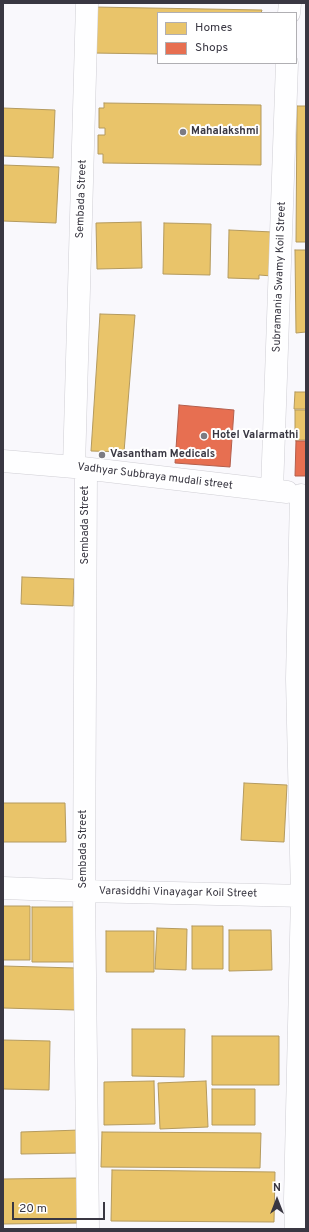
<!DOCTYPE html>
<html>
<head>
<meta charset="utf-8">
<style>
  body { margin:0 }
  #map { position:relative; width:309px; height:1232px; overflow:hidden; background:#f9f8fc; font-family:Overpass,sans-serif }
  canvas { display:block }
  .frame { position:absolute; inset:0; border:4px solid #393742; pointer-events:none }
  .legend { position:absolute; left:157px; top:12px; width:140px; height:52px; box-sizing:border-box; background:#fff; border:1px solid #b0afb3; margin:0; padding:5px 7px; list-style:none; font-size:12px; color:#393742 }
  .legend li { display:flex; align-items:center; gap:8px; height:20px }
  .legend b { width:20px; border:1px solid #b0afb3 }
  .north { position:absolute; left:257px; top:1180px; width:40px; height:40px; -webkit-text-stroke:3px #fff; paint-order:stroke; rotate:0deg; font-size:11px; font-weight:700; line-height:16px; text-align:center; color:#393742 }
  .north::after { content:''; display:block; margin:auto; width:14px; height:18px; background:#393742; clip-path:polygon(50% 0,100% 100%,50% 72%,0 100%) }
  .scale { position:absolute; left:12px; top:1202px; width:93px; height:18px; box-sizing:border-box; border:2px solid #393742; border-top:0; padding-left:5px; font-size:12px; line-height:14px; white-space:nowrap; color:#393742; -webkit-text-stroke:3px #fff; paint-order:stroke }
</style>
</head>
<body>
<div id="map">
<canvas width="309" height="1232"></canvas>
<div class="frame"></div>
<ul class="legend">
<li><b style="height:11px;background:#e9c46a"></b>Homes</li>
<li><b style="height:11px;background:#e76f51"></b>Shops</li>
</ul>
<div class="north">N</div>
<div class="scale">20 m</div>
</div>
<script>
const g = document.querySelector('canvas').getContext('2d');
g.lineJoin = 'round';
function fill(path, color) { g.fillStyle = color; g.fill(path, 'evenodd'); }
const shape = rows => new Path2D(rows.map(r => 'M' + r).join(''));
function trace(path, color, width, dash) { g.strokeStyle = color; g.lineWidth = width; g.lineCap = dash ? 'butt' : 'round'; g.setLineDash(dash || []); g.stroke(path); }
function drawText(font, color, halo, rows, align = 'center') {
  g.font = font + ' Overpass,sans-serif'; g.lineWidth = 4; g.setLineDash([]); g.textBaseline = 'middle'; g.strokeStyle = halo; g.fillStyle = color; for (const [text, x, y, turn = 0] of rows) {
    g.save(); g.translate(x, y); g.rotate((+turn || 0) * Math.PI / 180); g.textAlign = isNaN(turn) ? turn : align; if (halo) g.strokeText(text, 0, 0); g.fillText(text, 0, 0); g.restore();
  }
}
const homes = shape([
  [93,7,262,10,261,13,158,13,158,54,92,53,93,7],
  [104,103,261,105,261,165,103,163,103,154,98,154,98,135,105,135,105,128,99,128,99,108,104,108,104,103],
  [297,106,306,106,306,242,296,242,297,106],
  [3,108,55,110,53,158,3,156,3,108],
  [3,165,59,167,56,223,3,221,3,165],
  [141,222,142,268,97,269,96,223,141,222],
  [164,223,211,224,210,275,163,274,164,223],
  [229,230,273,232,272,276,259,275,259,279,228,278,229,230],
  [295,250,306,250,306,332,296,333,295,250],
  [100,314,135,315,124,452,91,451,100,314],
  [295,392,306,392,306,409,294,409,295,392],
  [295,410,306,410,306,440,295,440,295,410],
  [22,577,74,579,73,606,21,604,22,577],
  [244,783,287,785,284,842,241,840,244,783],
  [3,803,65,803,66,842,3,842,3,803],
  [3,906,30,906,30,960,3,960,3,906],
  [32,907,79,907,79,962,32,962,32,907],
  [192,926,223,926,223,969,192,969,192,926],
  [157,928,187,929,186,970,155,969,157,928],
  [229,930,271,930,272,970,229,971,229,930],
  [106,931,154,931,154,972,106,972,106,931],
  [3,966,76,968,75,1010,3,1008,3,966],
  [132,1029,185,1029,184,1077,132,1076,132,1029],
  [212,1036,279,1036,279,1085,212,1085,212,1036],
  [3,1040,50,1041,49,1090,3,1089,3,1040],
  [154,1081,155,1124,104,1125,104,1082,154,1081],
  [206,1081,208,1127,160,1129,158,1083,206,1081],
  [212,1089,255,1089,255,1125,212,1125,212,1089],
  [80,1130,81,1153,21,1154,21,1132,80,1130],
  [102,1132,261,1133,260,1168,101,1167,102,1132],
  [112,1170,275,1172,274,1222,111,1221,112,1170],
  [79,1178,79,1223,3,1224,3,1179,79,1178]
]);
const shops = shape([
  [179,405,234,410,230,467,175,463,179,405],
  [296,441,306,441,306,476,295,476,296,441]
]);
const minor = shape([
  [289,13,290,3],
  [3,461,74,467,287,492],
  [74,467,87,3],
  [86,469,84,891,88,1229],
  [272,490,287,63],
  [3,888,84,891,306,896],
  [296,1229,295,1199,302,896,297,679,301,495]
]);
const markers = [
  [183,132,4,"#7c7b83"],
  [204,436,4,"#7c7b83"],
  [102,455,4,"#7c7b83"]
];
const poiNames = [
  ["Mahalakshmi",191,132],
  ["Hotel Valarmathi",212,436],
  ["Vasantham Medicals",110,455]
];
const streetNames = [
  ["Sembada Street",82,199,-88],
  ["Subramania Swamy Koil Street",280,277,-88],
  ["Vadhyar Subbraya mudali street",155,477,7],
  ["Sembada Street",86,525,-90],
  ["Sembada Street",84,849,-90],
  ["Varasiddhi Vinayagar Koil Street",178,893,1]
];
fill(homes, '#e9c46a');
trace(homes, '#b49a5e', 1);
fill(shops, '#e76f51');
trace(shops, '#b35e4c', 1);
trace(minor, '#cfced4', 23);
trace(minor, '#fefeff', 22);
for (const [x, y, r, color] of markers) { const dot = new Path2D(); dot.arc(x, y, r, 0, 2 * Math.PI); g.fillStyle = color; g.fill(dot); trace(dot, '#fff', 1.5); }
drawText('bold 11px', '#393742', '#fff', poiNames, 'left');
drawText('11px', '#393742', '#fff', streetNames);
</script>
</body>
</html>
